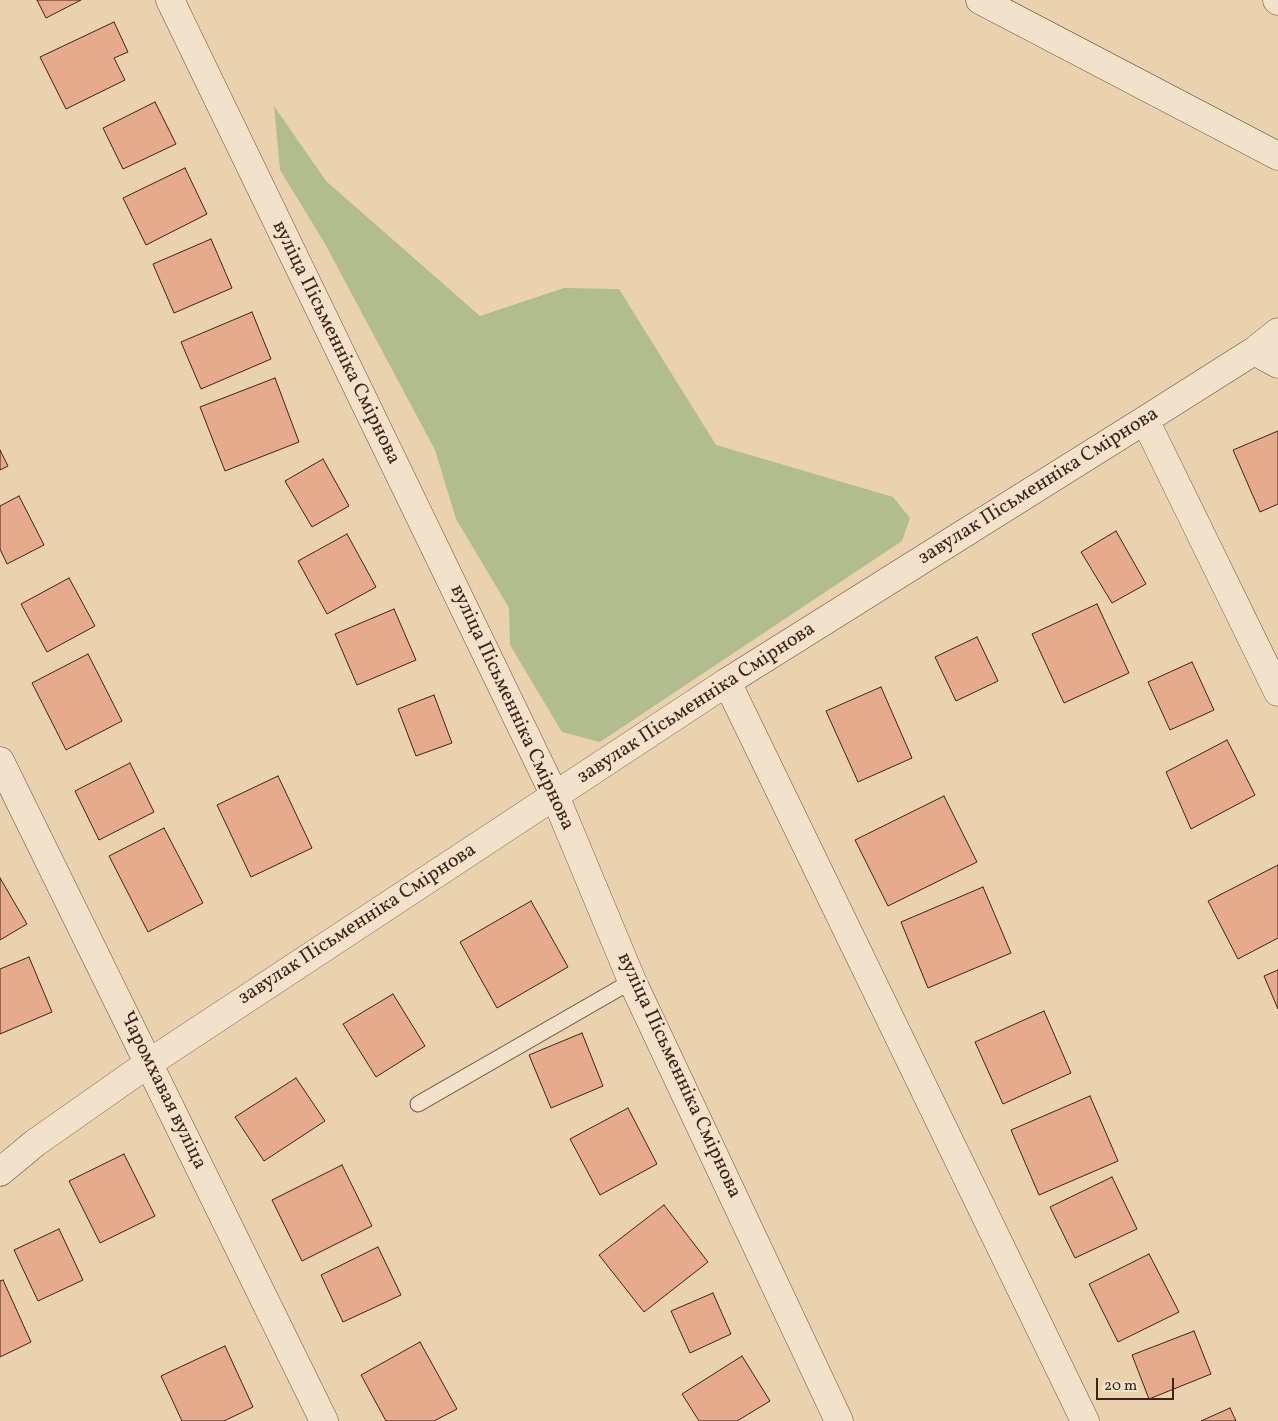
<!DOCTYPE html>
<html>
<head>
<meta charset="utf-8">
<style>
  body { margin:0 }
  #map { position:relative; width:1278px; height:1421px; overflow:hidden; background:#ebd2af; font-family:Vollkorn,serif }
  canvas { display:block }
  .scale { position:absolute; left:1096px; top:1378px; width:78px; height:22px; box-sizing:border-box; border:2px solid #402317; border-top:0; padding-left:6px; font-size:15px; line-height:18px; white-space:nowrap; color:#402317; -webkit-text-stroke:4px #f2e2cb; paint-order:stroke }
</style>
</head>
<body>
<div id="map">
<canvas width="1278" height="1421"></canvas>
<div class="scale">20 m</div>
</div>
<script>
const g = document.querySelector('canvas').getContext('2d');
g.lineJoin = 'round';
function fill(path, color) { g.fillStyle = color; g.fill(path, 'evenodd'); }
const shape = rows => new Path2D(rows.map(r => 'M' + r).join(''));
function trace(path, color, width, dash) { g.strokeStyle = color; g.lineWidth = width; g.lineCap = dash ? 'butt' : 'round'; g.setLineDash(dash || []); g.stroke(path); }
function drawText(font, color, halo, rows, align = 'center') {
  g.font = font + ' Vollkorn,serif'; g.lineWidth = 5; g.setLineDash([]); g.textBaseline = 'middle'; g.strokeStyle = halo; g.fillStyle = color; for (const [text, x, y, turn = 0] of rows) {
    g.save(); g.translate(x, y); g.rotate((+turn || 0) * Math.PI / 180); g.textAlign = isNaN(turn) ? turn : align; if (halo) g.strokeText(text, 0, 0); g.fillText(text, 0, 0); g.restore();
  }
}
const green = shape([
  [274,106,326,181,480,316,564,288,619,289,716,445,893,497,910,518,902,541,600,742,562,732,510,645,509,608,456,519,435,450,324,242,280,170]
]);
const building = shape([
  [37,0,81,0,46,18,37,0],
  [114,22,128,52,114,58,125,80,66,109,40,57,114,22],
  [155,102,176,144,123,169,103,128,155,102],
  [185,168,207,214,146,245,123,198,185,168],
  [211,239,232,288,174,313,153,264,211,239],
  [252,312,271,359,201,389,181,342,252,312],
  [275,378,299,442,225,471,200,407,275,378],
  [1278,431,1278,504,1260,512,1233,450,1278,431],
  [0,450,8,466,0,470,0,450],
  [323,459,349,506,312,527,285,481,323,459],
  [19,496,44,545,7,564,0,549,0,506,19,496],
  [1116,531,1146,584,1112,603,1081,552,1116,531],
  [347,534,376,587,327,614,298,561,347,534],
  [69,578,95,626,47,652,21,604,69,578],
  [1097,604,1129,673,1064,703,1032,634,1097,604],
  [394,609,416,660,357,685,335,634,394,609],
  [977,637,998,681,956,701,935,657,977,637],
  [88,654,122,721,66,750,32,683,88,654],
  [1192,662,1214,710,1170,730,1148,682,1192,662],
  [881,687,912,758,858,782,826,711,881,687],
  [434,695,452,743,416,756,398,709,434,695],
  [1227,740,1255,795,1191,829,1166,772,1227,740],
  [130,763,154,812,99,840,75,791,130,763],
  [278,776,312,848,251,877,217,805,278,776],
  [944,796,977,862,888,906,855,840,944,796],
  [164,828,203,903,148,932,109,856,164,828],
  [1278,865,1278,938,1238,959,1208,901,1278,865],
  [0,878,27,924,0,940,0,878],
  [983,887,1011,953,928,988,901,922,983,887],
  [531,901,568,967,497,1008,460,942,531,901],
  [29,957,52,1012,0,1034,0,969,29,957],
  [1278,970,1278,1009,1264,976,1278,970],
  [393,994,425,1046,376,1077,343,1024,393,994],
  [1044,1011,1071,1073,1003,1104,975,1042,1044,1011],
  [582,1033,603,1086,551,1108,529,1055,582,1033],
  [296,1078,325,1121,264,1161,235,1117,296,1078],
  [1090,1096,1118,1161,1039,1195,1011,1130,1090,1096],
  [628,1108,657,1164,600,1195,570,1139,628,1108],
  [124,1154,155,1216,100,1243,69,1181,124,1154],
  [342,1165,372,1226,302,1261,272,1200,342,1165],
  [1112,1177,1137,1229,1075,1258,1050,1207,1112,1177],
  [664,1205,708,1262,644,1312,599,1255,664,1205],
  [59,1229,83,1280,38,1301,14,1250,59,1229],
  [378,1247,401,1295,343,1322,321,1275,378,1247],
  [1149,1254,1179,1312,1118,1342,1089,1284,1149,1254],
  [3,1280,31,1342,0,1357,0,1281,3,1280],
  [713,1293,731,1334,690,1353,671,1311,713,1293],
  [1194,1331,1211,1374,1149,1399,1132,1355,1194,1331],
  [420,1342,457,1409,434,1421,386,1421,361,1375,420,1342],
  [225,1346,253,1407,224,1421,182,1421,161,1376,225,1346],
  [742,1356,770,1401,737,1421,699,1421,682,1394,742,1356],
  [1230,1408,1236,1421,1201,1421,1230,1408]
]);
const service = shape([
  [418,1104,632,981]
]);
const minor = shape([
  [170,0,555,796,632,981,839,1421],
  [1277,0,1278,1],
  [1254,351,1278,364],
  [1145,420,1278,692],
  [727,682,1085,1421],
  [0,761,324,1421],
  [0,1172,35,1143,149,1063,727,682,1145,420,1254,351,1278,332]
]);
const secondary = shape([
  [980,0,1278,156]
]);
const streetNames = [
  ["вуліца Пісьменніка Смірнова",335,343,64],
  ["завулак Пісьменніка Смірнова",1039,487,-32],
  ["завулак Пісьменніка Смірнова",697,704,-33],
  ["вуліца Пісьменніка Смірнова",511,708,65],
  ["завулак Пісьменніка Смірнова",358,925,-33],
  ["вуліца Пісьменніка Смірнова",678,1076,65],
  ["Чаромхавая вуліца",162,1091,64]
];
fill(green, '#b1bd8f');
fill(building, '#e5ab8c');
trace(building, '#402317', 1);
trace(service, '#6b4f3d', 17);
trace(minor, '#6b4f3d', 29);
trace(secondary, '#402317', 29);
trace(service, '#f2e2cb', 15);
trace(minor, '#f2e2cb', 28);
trace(secondary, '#f2e2cb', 28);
drawText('20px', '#402317', '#f2e2cb', streetNames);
</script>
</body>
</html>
